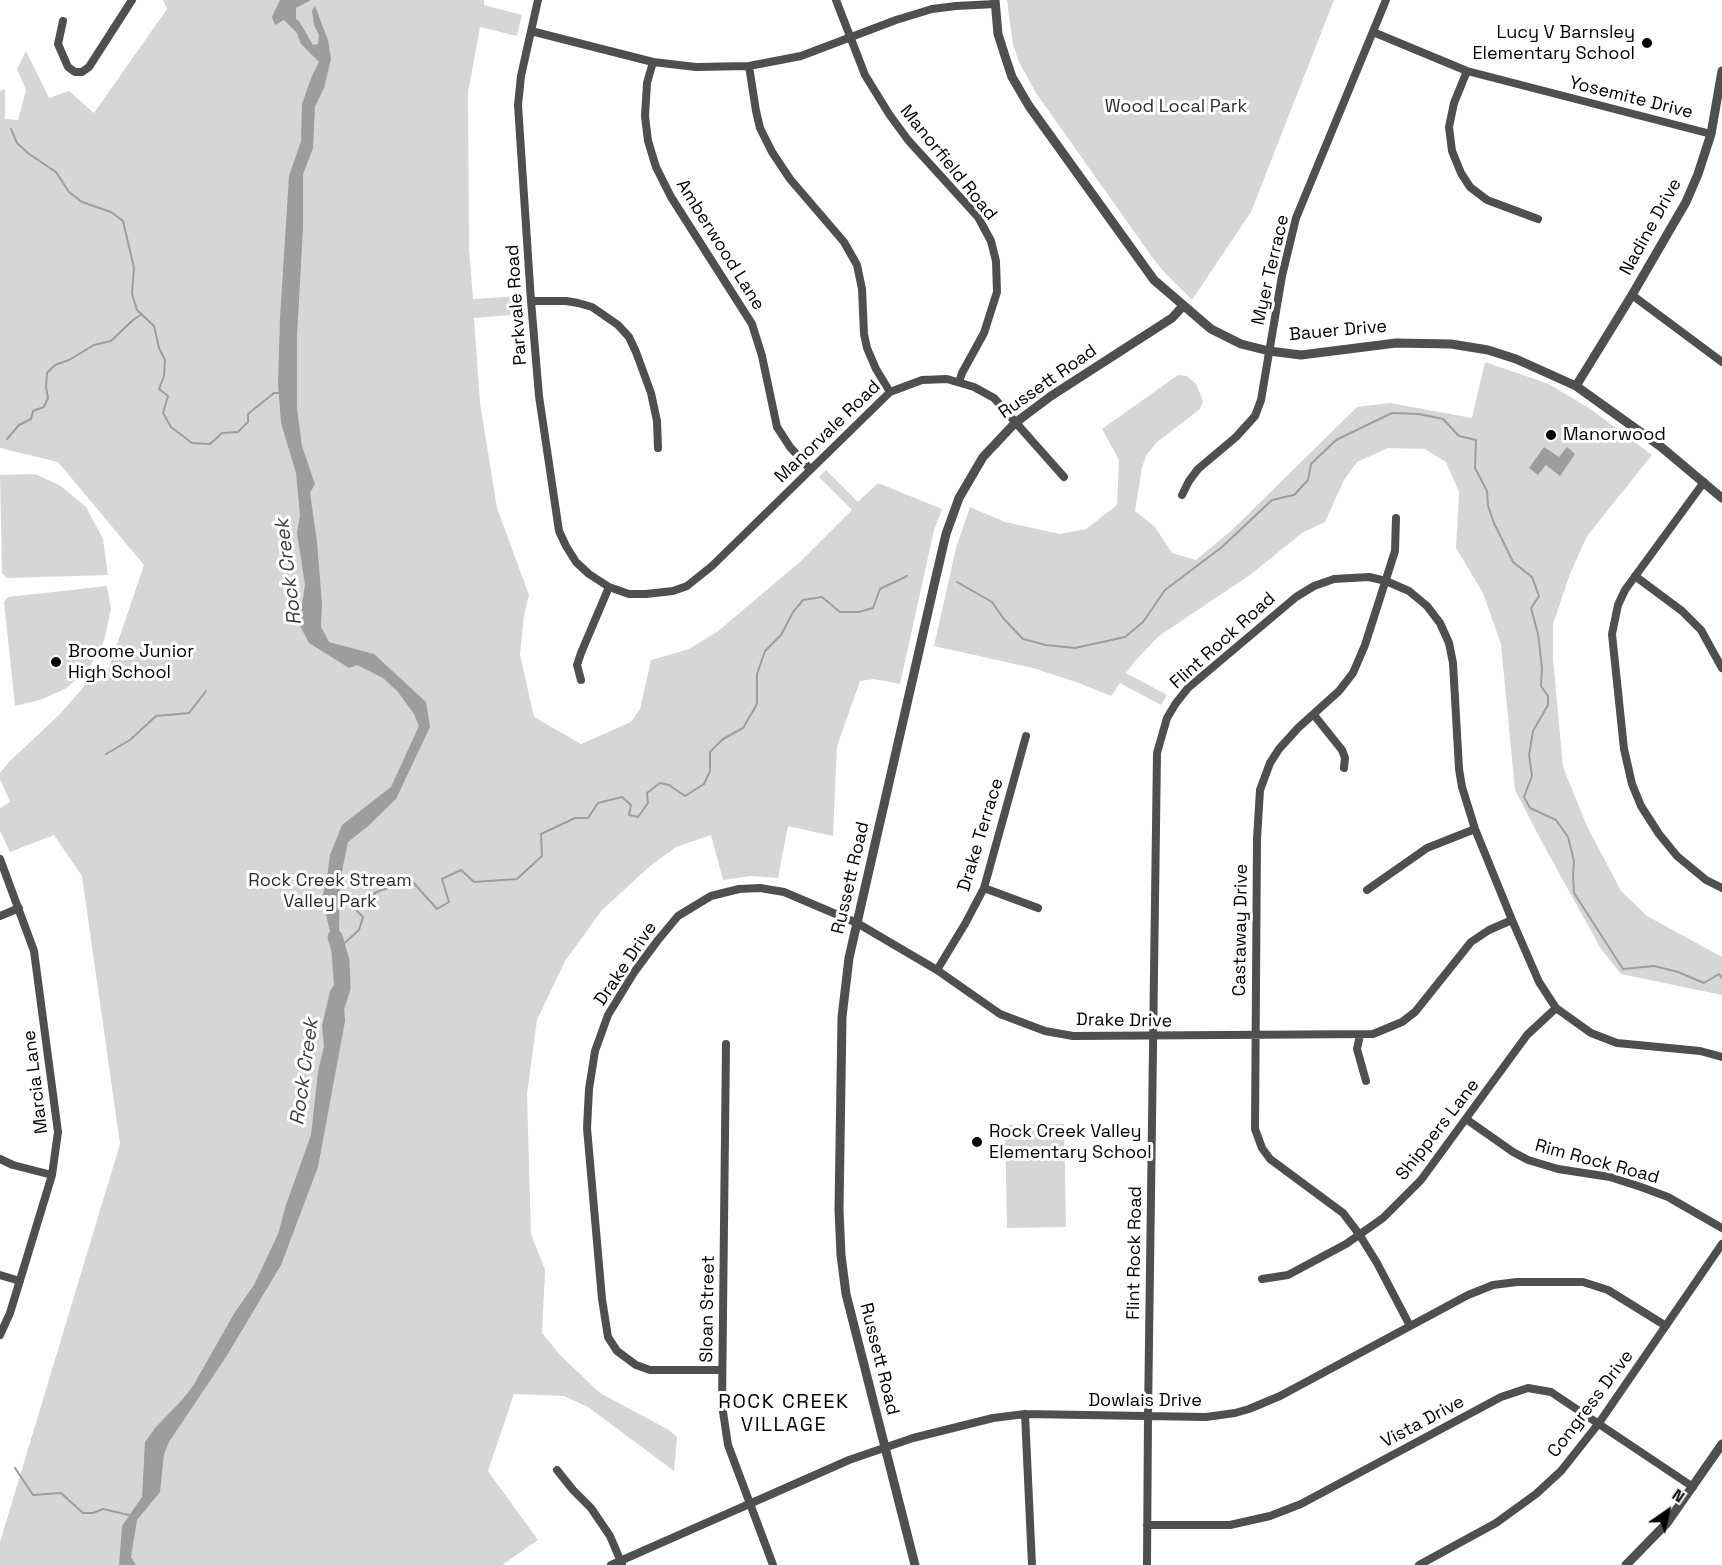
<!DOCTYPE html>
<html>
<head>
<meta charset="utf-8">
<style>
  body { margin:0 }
  #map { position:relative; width:1722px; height:1565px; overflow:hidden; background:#fff; font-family:"Space Grotesk",sans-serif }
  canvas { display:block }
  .north { position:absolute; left:1638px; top:1481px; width:60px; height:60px; -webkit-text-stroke:4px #fff; paint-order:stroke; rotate:34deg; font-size:16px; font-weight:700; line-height:24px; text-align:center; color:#000 }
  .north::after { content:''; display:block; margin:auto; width:21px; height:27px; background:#000; clip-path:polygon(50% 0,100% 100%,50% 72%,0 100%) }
</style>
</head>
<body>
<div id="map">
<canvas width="1722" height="1565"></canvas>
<div class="north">N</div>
</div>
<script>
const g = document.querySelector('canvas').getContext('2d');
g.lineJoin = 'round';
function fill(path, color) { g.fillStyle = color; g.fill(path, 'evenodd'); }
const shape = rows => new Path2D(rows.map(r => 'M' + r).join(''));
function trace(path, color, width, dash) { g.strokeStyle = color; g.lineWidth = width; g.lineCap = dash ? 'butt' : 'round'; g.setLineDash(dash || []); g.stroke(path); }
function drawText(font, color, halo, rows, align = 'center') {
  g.font = font + ' "Space Grotesk",sans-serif'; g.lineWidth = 6; g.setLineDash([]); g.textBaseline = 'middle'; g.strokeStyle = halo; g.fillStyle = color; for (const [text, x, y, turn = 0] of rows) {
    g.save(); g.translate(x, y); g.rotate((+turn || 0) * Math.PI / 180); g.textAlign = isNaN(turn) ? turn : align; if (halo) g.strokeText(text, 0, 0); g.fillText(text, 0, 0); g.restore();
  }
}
const green = shape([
  [163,0,484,0,484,5,522,15,517,36,480,27,468,93,469,248,473,299,521,296,523,314,474,318,480,403,497,508,529,595,524,615,520,655,534,717,581,744,631,722,640,709,651,660,689,649,717,632,801,561,852,510,819,477,826,470,858,502,878,483,942,509,934,530,900,684,874,679,860,681,837,746,833,836,788,826,778,878,751,876,723,880,711,835,676,847,649,867,602,910,565,961,537,1020,527,1094,531,1234,545,1270,542,1333,561,1356,600,1393,669,1430,677,1437,674,1471,588,1407,564,1396,514,1394,488,1471,538,1540,502,1565,0,1565,0,1542,120,1144,82,876,54,835,10,852,0,831,0,808,10,802,0,779,0,773,9,762,60,714,101,667,109,668,144,565,58,462,0,448,0,91,5,89,5,119,18,120,26,90,17,69,26,51,49,98,69,91,94,113,167,9],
  [1007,0,1334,0,1251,212,1192,300,1164,272,1152,257,1036,93,1019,62,1013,45],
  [1485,362,1549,384,1589,408,1652,455,1587,536,1570,574,1553,624,1553,659,1563,767,1587,826,1621,891,1647,916,1722,957,1722,995,1621,974,1601,949,1543,844,1515,790,1501,644,1483,593,1456,548,1459,492,1446,462,1425,449,1388,448,1357,462,1344,480,1325,522,1302,533,1250,575,1159,636,1135,661,1126,673,1167,695,1161,705,1120,683,1111,696,1076,682,1033,668,934,646,956,548,970,507,1005,522,1060,534,1086,529,1117,505,1119,460,1102,429,1178,375,1187,376,1196,384,1203,401,1200,409,1157,442,1147,454,1142,467,1135,511,1155,527,1172,553,1196,560,1233,529,1357,407,1390,403,1472,418],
  [35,474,61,486,86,507,103,539,108,575,7,578,2,573,0,475],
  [107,586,111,609,104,641,88,670,65,689,40,700,15,706,4,602,8,597],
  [1064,1124,1066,1227,1007,1228,1005,1125]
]);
const water = shape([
  [280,0,311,0,296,8,296,19,299,21,313,45,318,44,319,35,314,25,312,11,315,6,328,40,331,59,324,88,315,107,313,148,303,174,303,228,297,336,297,409,302,446,315,484,310,493,317,542,322,604,321,627,329,642,374,654,426,702,430,727,396,799,367,827,348,842,340,881,339,929,345,1021,318,1167,281,1265,226,1357,169,1442,164,1454,160,1492,137,1520,131,1557,136,1565,119,1565,122,1526,142,1497,145,1442,155,1428,182,1400,193,1386,235,1312,254,1285,278,1234,286,1205,311,1135,318,1072,324,1046,322,1026,330,991,334,985,330,931,322,898,327,878,330,855,342,825,391,787,419,726,414,714,398,692,383,678,357,665,349,668,309,643,299,624,305,585,297,533,300,515,296,473,281,423,278,384,280,318,289,176,301,141,302,104,311,78,319,62,301,44,297,33,284,20,275,25,272,17],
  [1544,447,1559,457,1567,447,1575,454,1560,476,1546,465,1538,475,1529,468]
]);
const stream = shape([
  [11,129,17,143,29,154,56,172,69,192,82,202,111,212,123,221,134,268,132,294,137,310,154,326,159,348,165,360,164,376,159,389,168,396,163,413,171,427,192,443,210,444,222,433,238,432,248,422,248,414,274,393,280,393],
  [7,439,19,425,31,419,33,411,44,407,48,398,46,387,47,373,55,365,69,360,94,345,111,341,133,320,142,314],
  [957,582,992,602,1003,618,1023,639,1046,645,1075,648,1125,637,1143,622,1165,590,1222,547,1272,500,1294,495,1308,480,1311,464,1336,440,1392,413,1419,414,1443,419,1459,436,1476,440,1475,468,1487,491,1488,506,1494,523,1513,562,1532,577,1539,596,1531,608,1538,634,1542,668,1541,686,1548,696,1548,705,1533,731,1529,755,1532,776,1524,797,1530,808,1556,820,1568,837,1574,861,1573,875,1574,893,1623,969,1654,966,1678,972,1704,983,1719,974,1722,978],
  [106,754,130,740,156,716,189,713,206,691],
  [339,948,359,930,363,917,357,911,358,902,379,891,411,880,437,909,449,902,442,879,461,870,474,882,517,879,542,856,541,834,575,818,588,818,598,803,622,797,631,805,629,815,638,817,648,803,647,793,660,783,669,785,685,796,704,784,710,771,710,752,723,739,743,728,757,704,757,674,765,651,781,635,793,612,803,600,822,597,840,612,859,612,873,608,880,589,907,576],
  [15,1468,33,1495,61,1493,83,1513,93,1513,103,1509,129,1515]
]);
const river = shape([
  [335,937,342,961,343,988,337,1007]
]);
const minor = shape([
  [538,0,521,76,518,105,531,301,539,396,559,531,566,546,576,562,589,574,609,587,629,594,646,594,673,591,687,586,712,566,890,392,922,380,947,379,974,387,994,398,1064,477],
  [836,0,865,75,889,114,908,140,978,217,991,241,996,261,997,292,984,333,962,373,959,382],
  [63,21,58,44,68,67,75,72,82,72,89,67,132,0],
  [531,31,653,62,696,67,749,66,801,56,896,20,932,9,956,6,995,4],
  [1373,32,1467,71,1711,134],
  [653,62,647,83,645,116,648,141,656,167,671,197,752,324,762,356,777,427,790,447,810,469],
  [749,66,756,111,760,128,772,152,790,179,844,242,857,265,862,289,864,334,867,348,876,369,890,392],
  [1467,71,1454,103,1449,127,1452,151,1461,173,1470,187,1487,200,1538,219],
  [1632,295,1722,362],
  [531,301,566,301,578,303,592,307,618,325,629,337,636,352,651,393,657,421,658,448],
  [1704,482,1625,590,1618,605,1612,634,1624,749,1632,784,1641,806,1659,834,1677,856,1706,880,1722,888],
  [1182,495,1189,481,1198,469,1236,437,1255,416,1261,400,1282,276,1296,218,1386,0],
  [1396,518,1395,551,1365,645,1353,673,1339,691,1298,728,1279,749,1270,763,1260,790,1257,839,1255,1129,1262,1148,1270,1159,1343,1213,1359,1234,1377,1263,1410,1326],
  [1635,576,1682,611,1701,630,1722,668],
  [581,680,577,665,581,653,609,587],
  [1314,715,1342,750,1345,758,1344,768],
  [0,859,34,951,58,1132,52,1175,10,1313,0,1335],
  [984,888,1038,908],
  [1367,890,1427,848,1475,829],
  [0,916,19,908],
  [937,970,965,924,984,888,1026,736],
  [1360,1035,1357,1049,1366,1081],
  [726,1044,722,1405,728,1445,773,1565],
  [1466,1119,1513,1152,1528,1160,1558,1169,1610,1177,1641,1187,1668,1197,1722,1228],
  [0,1159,13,1165,52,1175],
  [0,1275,20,1281],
  [1262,1279,1288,1275,1346,1244,1383,1218,1421,1180,1527,1035,1556,1008],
  [722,1370,650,1370,636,1365,617,1351,608,1337,602,1299,587,1128,589,1089,595,1051,608,1015,635,971,658,940,678,916,711,896,739,889,760,888,784,892,857,923,937,970,1000,1014,1045,1031,1073,1036,1373,1034,1402,1022,1415,1012,1471,942,1489,930,1512,920],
  [1025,1414,1032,1565],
  [557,1470,573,1490,591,1508,610,1536,622,1564],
  [1147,1525,1230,1525,1270,1516,1301,1504,1501,1397,1528,1388,1551,1392,1693,1487],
  [611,1565,849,1460,913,1438,993,1418,1025,1414,1206,1417,1235,1413,1249,1409,1280,1396,1468,1295,1493,1285,1517,1282,1583,1282,1608,1290,1666,1326],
  [1147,1565,1148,1416,1157,753,1167,718,1176,703,1188,688,1296,597,1314,586,1334,579,1369,577,1386,581,1409,591,1427,606,1440,623,1449,643,1453,663,1459,769,1462,787,1475,829,1512,920,1539,982,1556,1008,1591,1033,1617,1043,1700,1051,1722,1057],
  [1419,1565,1496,1523,1536,1494,1561,1471,1599,1423,1722,1244]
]);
const tertiary = shape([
  [995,0,998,34,1005,56,1012,77,1029,106,1154,280,1211,329,1241,344,1269,351,1301,355,1396,343,1451,344,1488,350,1516,359,1576,386,1660,446,1722,498],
  [1576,386,1632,295,1686,202,1698,174,1711,134,1722,71],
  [915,1565,846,1294,841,1255,839,1210,842,1017,849,958,935,581,946,534,959,498,983,457,1015,423,1051,396,1172,318,1183,306],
  [1626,1565,1667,1523,1722,1444]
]);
const markers = [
  [1647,43,6,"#000"],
  [1551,435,6,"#000"],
  [56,662,6,"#000"],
  [977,1142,6,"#000"]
];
const poiNames = [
  ["Lucy V Barnsley",1635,33,"right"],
  ["Elementary School",1635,54,"right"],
  ["Manorwood",1563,435],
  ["Broome Junior",68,652],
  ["High School",68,673],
  ["Rock Creek Valley",989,1132],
  ["Elementary School",989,1153]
];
const streetNames = [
  ["Yosemite Drive",1631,98,14],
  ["Manorfield Road",948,163,51],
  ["Nadine Drive",1651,227,-61],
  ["Amberwood Lane",720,245,58],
  ["Myer Terrace",1271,270,-77],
  ["Parkvale Road",517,305,-94],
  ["Bauer Drive",1338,331,-5],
  ["Russett Road",1048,382,-35],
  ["Manorvale Road",828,432,-44],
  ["Flint Rock Road",1223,641,-42],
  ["Drake Terrace",981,835,-73],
  ["Russett Road",851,878,-77],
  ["Castaway Drive",1241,930,-89],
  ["Drake Drive",626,964,-56],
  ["Drake Drive",1124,1021,1],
  ["Marcia Lane",36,1082,-97],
  ["Shippers Lane",1438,1130,-52],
  ["Rim Rock Road",1597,1162,15],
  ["Flint Rock Road",1135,1253,-89],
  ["Sloan Street",708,1309,-89],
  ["Russett Road",879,1359,76],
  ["Dowlais Drive",1145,1401],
  ["Congress Drive",1591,1404,-53],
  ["Vista Drive",1423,1422,-28]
];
const parkNames = [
  ["Wood Local Park",1176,107],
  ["Rock Creek Stream",330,881],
  ["Valley Park",330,902]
];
const waterNames = [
  ["Rock Creek",289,572,-97],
  ["Rock Creek",305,1072,-82]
];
const neighbourhoodNames = [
  ["ROCK CREEK",784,1403],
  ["VILLAGE",784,1426]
];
fill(green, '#d6d6d6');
fill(water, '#9d9d9d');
trace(stream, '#9d9d9d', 2);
trace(river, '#9d9d9d', 15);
trace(minor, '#4f4f4f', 8);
trace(tertiary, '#4f4f4f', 9);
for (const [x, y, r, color] of markers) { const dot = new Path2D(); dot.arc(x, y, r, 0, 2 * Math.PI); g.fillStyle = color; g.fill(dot); trace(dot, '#fff', 2); }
drawText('18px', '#000', '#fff', poiNames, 'left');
drawText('18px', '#000', '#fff', streetNames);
drawText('18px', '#2d2d2d', '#fff', parkNames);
drawText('italic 20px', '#3e3e3e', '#fff', waterNames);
g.letterSpacing = '1.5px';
drawText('20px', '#000', '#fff', neighbourhoodNames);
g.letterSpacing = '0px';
</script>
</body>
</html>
